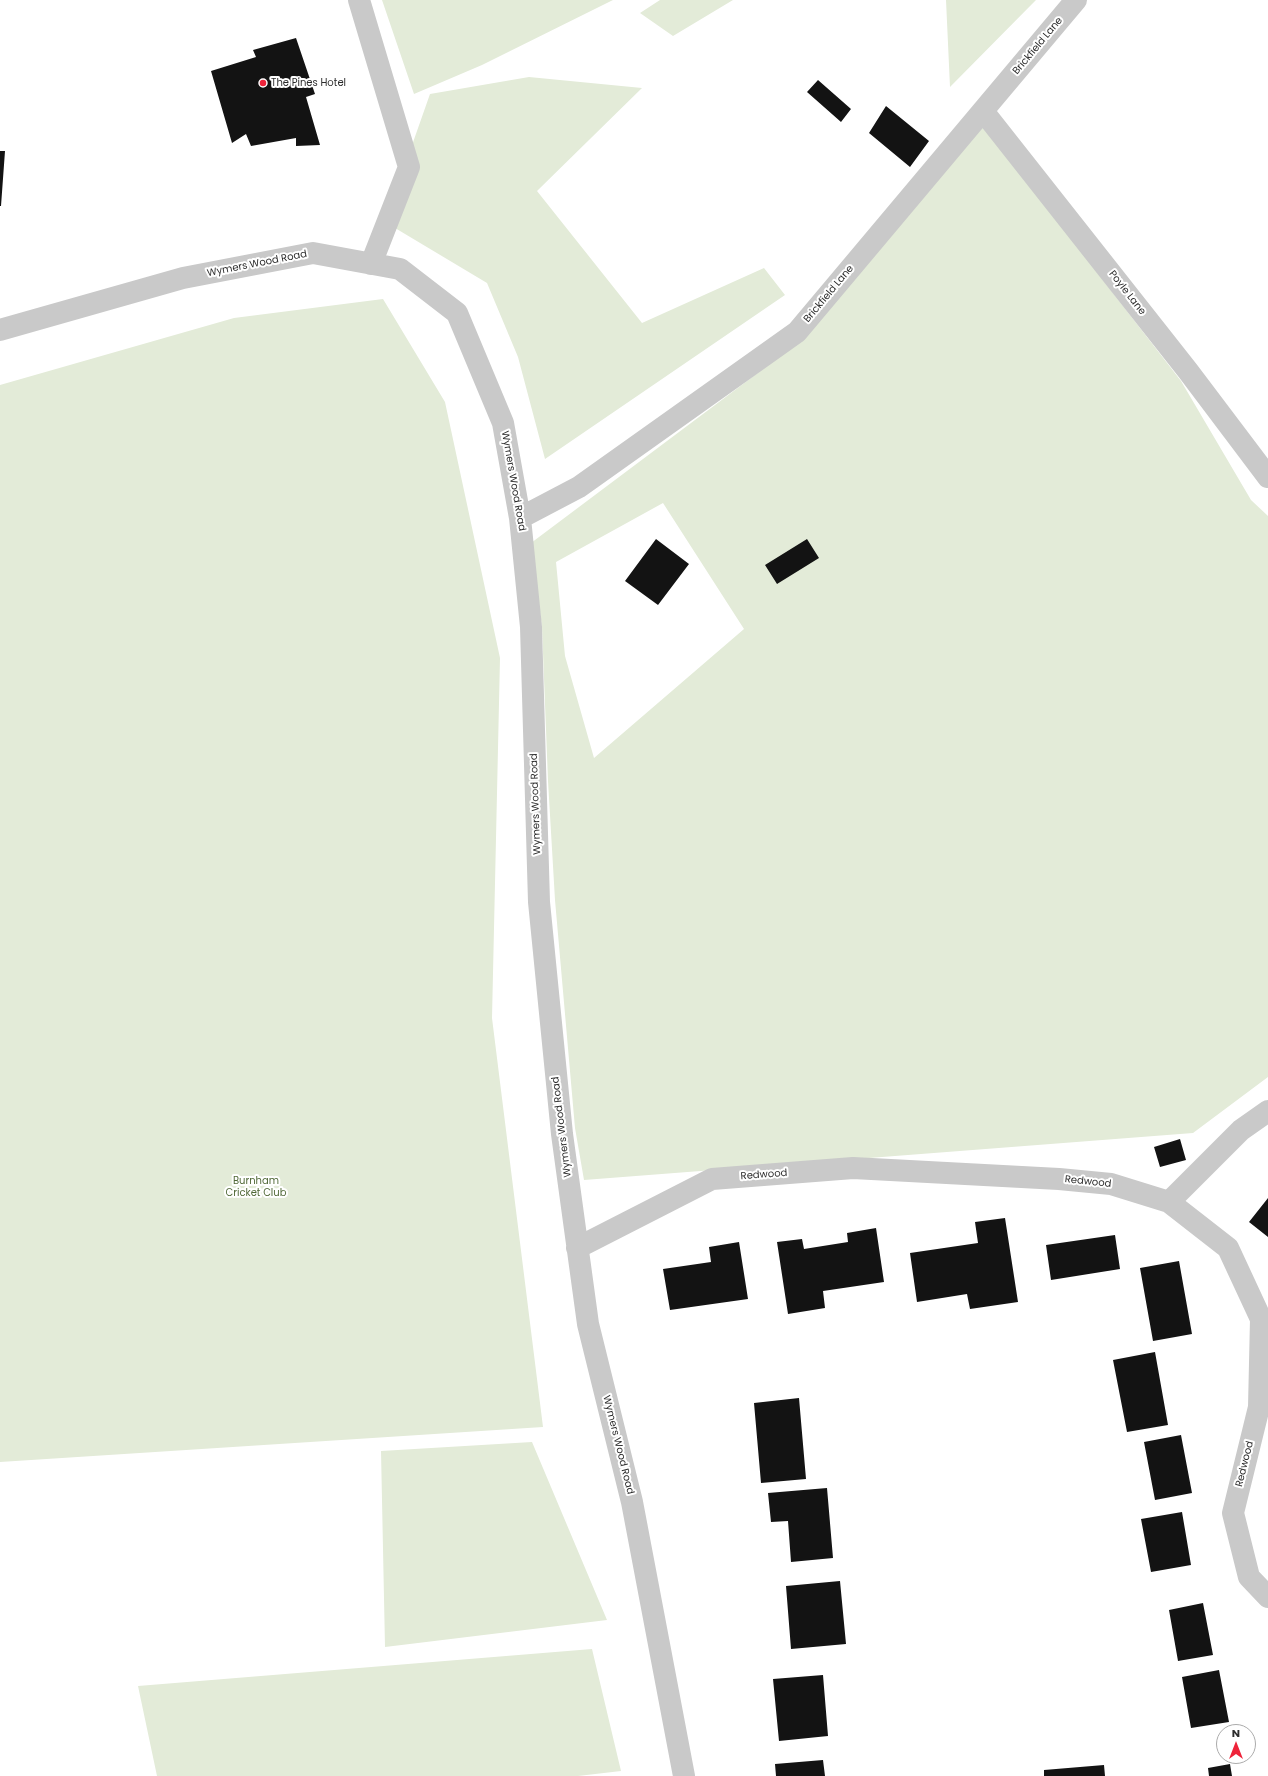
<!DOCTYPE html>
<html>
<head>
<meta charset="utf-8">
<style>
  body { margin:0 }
  #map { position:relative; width:1268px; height:1776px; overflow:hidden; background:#fff; font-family:Poppins,sans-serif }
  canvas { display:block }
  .north { position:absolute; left:1216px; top:1724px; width:40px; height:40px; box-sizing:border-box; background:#fff; border:1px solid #ababab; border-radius:50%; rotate:0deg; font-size:11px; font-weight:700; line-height:16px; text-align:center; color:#2c2c2c }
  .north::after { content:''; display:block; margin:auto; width:14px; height:18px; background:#ee233a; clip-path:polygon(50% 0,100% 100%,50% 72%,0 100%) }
</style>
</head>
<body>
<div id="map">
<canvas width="1268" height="1776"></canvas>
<div class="north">N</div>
</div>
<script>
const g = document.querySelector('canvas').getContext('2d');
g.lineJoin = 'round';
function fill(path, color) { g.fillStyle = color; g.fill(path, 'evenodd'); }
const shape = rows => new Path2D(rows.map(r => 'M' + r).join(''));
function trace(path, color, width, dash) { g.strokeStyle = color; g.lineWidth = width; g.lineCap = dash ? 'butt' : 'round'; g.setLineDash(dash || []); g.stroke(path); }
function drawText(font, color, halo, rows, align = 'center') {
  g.font = font + ' Poppins,sans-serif'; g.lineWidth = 4; g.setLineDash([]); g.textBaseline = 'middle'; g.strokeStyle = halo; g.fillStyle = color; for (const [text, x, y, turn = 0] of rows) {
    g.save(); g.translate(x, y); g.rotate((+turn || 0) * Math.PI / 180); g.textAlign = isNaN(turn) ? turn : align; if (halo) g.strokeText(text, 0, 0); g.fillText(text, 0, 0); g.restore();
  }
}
const green = shape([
  [382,0,613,0,482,65,414,94],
  [660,0,733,0,673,36,640,13],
  [946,0,1036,0,950,87],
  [529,77,642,88,537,191,642,323,764,268,785,295,545,459,518,357,487,283,385,222,430,94],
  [983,125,1181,381,1251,500,1268,516,1268,1077,1193,1133,584,1180,575,1128,555,900,548,781,542,627,531,543,807,336],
  [663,503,744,629,594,758,565,656,556,562],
  [383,299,445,402,500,658,492,1018,543,1427,0,1462,0,385,234,318],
  [532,1442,607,1620,385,1647,381,1451],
  [592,1649,621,1771,578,1776,157,1776,138,1686]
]);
const building = shape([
  [296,38,315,94,306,97,320,145,296,146,296,138,251,146,246,134,232,143,211,71,256,57,253,50],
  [818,80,851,109,841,122,807,92],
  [886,106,929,141,910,167,869,133],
  [0,151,5,151,1,206,0,206],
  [656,539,689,564,658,605,625,581],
  [807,539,819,558,777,584,765,565],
  [1180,1139,1186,1160,1160,1167,1154,1147],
  [1268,1198,1268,1237,1249,1222],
  [1005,1218,1018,1302,970,1309,967,1294,917,1302,910,1253,978,1243,975,1222],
  [876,1228,884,1282,823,1291,825,1308,788,1314,777,1242,802,1239,804,1249,848,1242,847,1233],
  [1115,1235,1120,1269,1051,1280,1046,1245],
  [739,1242,748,1299,670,1310,663,1269,711,1262,709,1247],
  [1179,1261,1192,1334,1153,1341,1140,1268],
  [1155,1352,1168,1425,1127,1432,1113,1360],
  [799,1398,806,1479,761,1483,754,1403],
  [1181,1435,1192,1493,1155,1500,1144,1442],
  [827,1488,833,1558,791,1562,788,1521,771,1522,768,1493],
  [1182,1512,1191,1565,1151,1572,1141,1519],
  [840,1581,846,1644,791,1649,786,1586],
  [1203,1603,1213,1655,1178,1661,1169,1610],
  [1219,1670,1229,1722,1191,1728,1182,1677],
  [823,1675,828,1736,779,1741,773,1679],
  [823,1760,825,1776,776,1776,775,1764],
  [1230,1764,1232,1776,1209,1776,1208,1768],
  [1104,1765,1105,1776,1044,1776,1044,1770]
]);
const minor = shape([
  [359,0,409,167,371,264],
  [983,111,1188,371,1268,477],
  [0,330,183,278,313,253,400,269,457,313,503,423,520,518,531,627,539,902,562,1134,588,1324,632,1502,684,1776],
  [520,518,579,487,797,332,1076,0],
  [1169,1202,1241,1130,1268,1111],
  [577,1248,712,1179,853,1168,1059,1179,1111,1184,1169,1202,1228,1248,1261,1319,1259,1407,1233,1513,1249,1577,1268,1597]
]);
const markers = [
  [263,83,4,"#ee233a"]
];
const streetNames = [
  ["Brickfield Lane",1038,46,-50],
  ["Wymers Wood Road",257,264,-11],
  ["Poyle Lane",1127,293,52],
  ["Brickfield Lane",829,294,-50],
  ["Wymers Wood Road",513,481,80],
  ["Wymers Wood Road",536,804,-92],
  ["Wymers Wood Road",562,1127,-97],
  ["Redwood",764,1175,-4],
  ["Redwood",1088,1182,6],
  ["Wymers Wood Road",618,1445,76],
  ["Redwood",1245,1464,-76]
];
const poiNames = [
  ["The Pines Hotel",271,83]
];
const parkNames = [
  ["Burnham",256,1181],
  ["Cricket Club",256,1193]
];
fill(green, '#e3ebd8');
fill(building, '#131313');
trace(minor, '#c9c9c9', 22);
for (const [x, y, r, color] of markers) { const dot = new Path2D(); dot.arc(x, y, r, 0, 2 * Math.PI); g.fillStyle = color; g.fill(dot); trace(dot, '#fff', 1.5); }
drawText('10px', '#2c2c2c', '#fff', streetNames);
drawText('10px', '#2c2c2c', '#fff', poiNames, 'left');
drawText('10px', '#516938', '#fff', parkNames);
</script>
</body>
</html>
